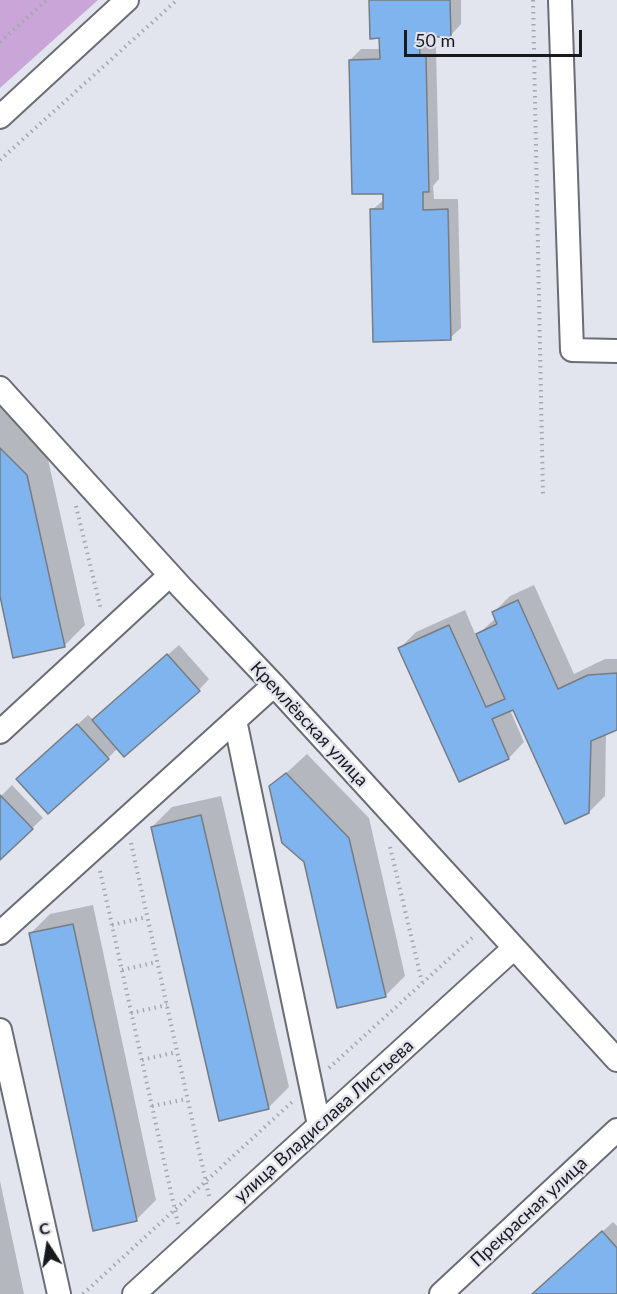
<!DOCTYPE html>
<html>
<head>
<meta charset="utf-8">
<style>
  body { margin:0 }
  #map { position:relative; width:617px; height:1294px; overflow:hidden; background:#e2e5ee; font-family:Lato,sans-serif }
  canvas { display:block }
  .north { position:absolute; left:18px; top:1216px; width:60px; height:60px; -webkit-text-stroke:4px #e2e5ee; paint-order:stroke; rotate:348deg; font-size:16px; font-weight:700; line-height:24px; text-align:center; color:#191a1e }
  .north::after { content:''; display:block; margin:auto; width:21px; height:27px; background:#191a1e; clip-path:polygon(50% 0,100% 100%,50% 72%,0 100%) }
  .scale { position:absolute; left:404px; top:30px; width:178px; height:27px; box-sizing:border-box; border:3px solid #191a1e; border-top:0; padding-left:8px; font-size:18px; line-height:21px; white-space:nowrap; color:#191a1e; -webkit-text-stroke:4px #e2e5ee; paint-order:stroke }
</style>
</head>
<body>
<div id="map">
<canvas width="617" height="1294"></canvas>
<div class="north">С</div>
<div class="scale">50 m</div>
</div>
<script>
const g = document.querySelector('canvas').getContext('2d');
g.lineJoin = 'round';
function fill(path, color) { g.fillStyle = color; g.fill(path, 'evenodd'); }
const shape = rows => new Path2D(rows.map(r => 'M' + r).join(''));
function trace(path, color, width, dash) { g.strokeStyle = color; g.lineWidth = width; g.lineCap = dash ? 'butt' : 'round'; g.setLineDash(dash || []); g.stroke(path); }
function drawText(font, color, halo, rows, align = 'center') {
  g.font = font + ' Lato,sans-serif'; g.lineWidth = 5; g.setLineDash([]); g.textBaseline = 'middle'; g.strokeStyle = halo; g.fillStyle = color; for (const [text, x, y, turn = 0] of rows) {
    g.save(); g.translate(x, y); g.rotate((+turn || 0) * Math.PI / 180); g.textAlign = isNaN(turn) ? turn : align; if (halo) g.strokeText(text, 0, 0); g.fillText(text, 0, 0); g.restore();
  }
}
const green = shape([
  [0,0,98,0,0,88]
]);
const shadow = shape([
  [371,0,461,0,461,24,451,35,430,36,430,46,436,46,439,179,433,186,434,199,458,199,461,328,450,338,372,210,385,199,350,60,361,49,381,49,381,37],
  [0,407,47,455,85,625,65,645,14,656,0,588],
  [534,585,574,674,605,659,617,659,617,728,606,733,605,796,589,812,514,708,510,710,524,742,509,758,460,780,400,648,416,632,465,610,476,636,496,618,494,612,510,596],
  [179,645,209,679,199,690,118,748,108,758,29,769,88,715,94,720],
  [307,754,369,818,405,976,385,996,305,862,271,787],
  [12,785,43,818,0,858,0,797],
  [221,796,289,1087,269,1107,220,1119,152,827,172,807],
  [93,905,156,1200,136,1220,30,934,50,914],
  [0,1181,24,1294,0,1294],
  [613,1222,617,1226,617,1294,533,1294]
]);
const building = shape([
  [369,0,450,0,451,37,419,37,420,56,426,56,429,192,423,192,423,210,448,209,451,340,373,342,370,209,383,209,383,194,352,194,349,60,380,59,379,38,370,39,369,0],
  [0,448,27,475,65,647,13,658,0,596,0,448],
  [518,600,558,689,588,675,617,673,617,730,591,741,589,813,565,824,513,710,492,719,509,759,459,782,398,648,449,625,486,707,505,699,476,634,497,624,492,612,518,600],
  [167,654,200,691,124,757,92,720,167,654],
  [77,724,109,759,48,814,16,779,77,724],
  [286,773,349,838,386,997,337,1008,304,862,282,843,269,786,286,773],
  [0,795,33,829,0,860,0,795],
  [201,815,269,1109,219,1121,151,827,201,815],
  [73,924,137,1221,93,1231,29,933,73,924],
  [602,1231,617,1248,617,1294,532,1294,602,1231]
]);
const path = shape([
  [533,0,543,496],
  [0,42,47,0],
  [0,160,177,0],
  [76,506,101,610],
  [131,843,209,1196],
  [390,847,422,982],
  [100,871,178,1224],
  [112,925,147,917],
  [122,970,157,962],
  [131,1013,167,1005],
  [142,1060,177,1052],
  [329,1068,474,936],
  [152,1106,187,1099],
  [83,1294,292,1102]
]);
const minor = shape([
  [560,0,572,350,617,351],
  [0,117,127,0],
  [0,388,181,587,274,685,617,1060],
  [235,720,319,1125],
  [0,732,170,575],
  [0,933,274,685],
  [0,1030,59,1294],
  [134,1294,514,948],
  [441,1294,617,1130]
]);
const streetNames = [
  ["Кремлёвская улица",309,724,47],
  ["улица Владислава Листьева",324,1121,-42],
  ["Прекрасная улица",529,1212,-43]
];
fill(green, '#caa6d8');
fill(shadow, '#0003');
fill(building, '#7fb4ee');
trace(building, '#767c83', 1.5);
trace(minor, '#6b6d75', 26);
trace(path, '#a4a7ae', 4, [1.5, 4.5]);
trace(minor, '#fff', 22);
drawText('18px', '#191a1e', '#e2e5ee', streetNames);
</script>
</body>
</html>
